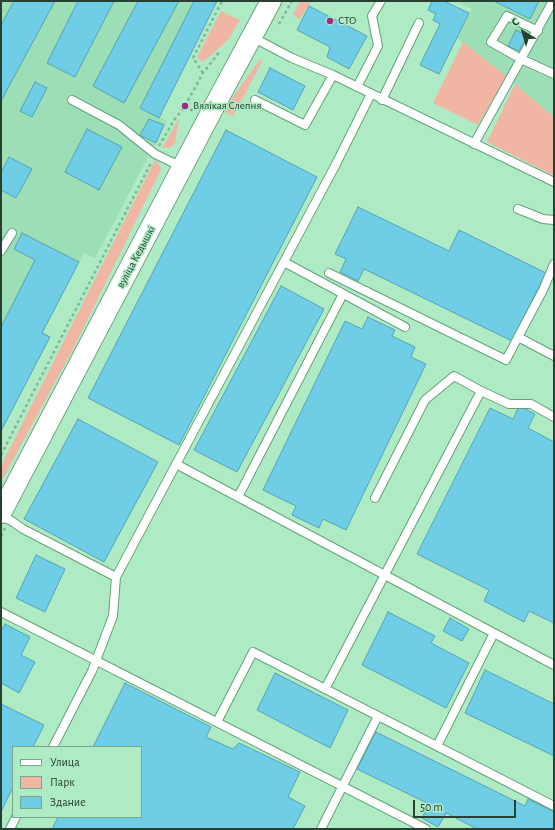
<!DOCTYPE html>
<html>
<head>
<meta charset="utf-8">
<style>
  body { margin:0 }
  #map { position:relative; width:555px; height:830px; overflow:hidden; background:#aeebc5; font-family:"Alegreya Sans",sans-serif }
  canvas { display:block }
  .frame { position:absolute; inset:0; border:2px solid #274031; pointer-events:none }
  .legend { position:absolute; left:12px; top:746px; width:130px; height:72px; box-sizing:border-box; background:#aeebc5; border:1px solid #78a78a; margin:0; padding:5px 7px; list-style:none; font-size:12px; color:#274031 }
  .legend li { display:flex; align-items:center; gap:8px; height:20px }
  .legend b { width:20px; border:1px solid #78a78a }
  .north { position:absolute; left:503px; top:12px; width:40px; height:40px; -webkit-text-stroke:3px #aeebc5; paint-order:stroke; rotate:322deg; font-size:11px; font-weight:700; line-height:16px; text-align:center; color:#274031 }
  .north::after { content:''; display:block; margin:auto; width:14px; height:18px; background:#274031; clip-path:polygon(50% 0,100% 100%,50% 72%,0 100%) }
  .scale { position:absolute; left:413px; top:800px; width:103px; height:18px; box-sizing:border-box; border:2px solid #274031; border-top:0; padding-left:5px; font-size:12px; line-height:14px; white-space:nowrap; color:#274031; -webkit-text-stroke:3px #aeebc5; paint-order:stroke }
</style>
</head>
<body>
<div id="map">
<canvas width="555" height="830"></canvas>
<div class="frame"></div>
<ul class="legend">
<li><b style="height:5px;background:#fff"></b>Улица</li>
<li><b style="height:11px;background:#f1b5a3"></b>Парк</li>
<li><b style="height:11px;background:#6fcde5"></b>Здание</li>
</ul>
<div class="north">С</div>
<div class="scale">50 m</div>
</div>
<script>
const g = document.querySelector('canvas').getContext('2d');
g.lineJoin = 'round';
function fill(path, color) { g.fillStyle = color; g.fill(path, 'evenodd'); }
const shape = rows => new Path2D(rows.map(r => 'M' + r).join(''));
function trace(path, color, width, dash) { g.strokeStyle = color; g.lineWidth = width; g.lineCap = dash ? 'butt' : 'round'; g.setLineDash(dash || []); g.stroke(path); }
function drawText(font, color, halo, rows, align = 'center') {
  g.font = font + ' "Alegreya Sans",sans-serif'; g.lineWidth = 3; g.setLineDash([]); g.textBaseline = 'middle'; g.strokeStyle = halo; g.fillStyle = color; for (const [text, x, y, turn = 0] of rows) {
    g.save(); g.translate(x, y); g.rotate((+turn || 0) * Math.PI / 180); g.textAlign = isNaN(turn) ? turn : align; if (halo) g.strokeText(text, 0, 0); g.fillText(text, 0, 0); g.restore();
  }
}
const built = shape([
  [1,1,217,1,159,117,167,121,95,258,84,253,43,332,50,337,1,432],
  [456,1,554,1,554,117,457,38,472,9]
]);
const green = shape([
  [300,1,311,1,300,19,293,15],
  [221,11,240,20,228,40,204,61,200,61,197,57],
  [463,42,506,76,478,125,433,103],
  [260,59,262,62,233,116,223,111],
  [515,84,554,117,554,176,487,142],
  [179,118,175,143,173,146,169,148,162,148],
  [155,160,161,167,160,172,73,349,1,482,1,466]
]);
const building = shape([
  [14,1,55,1,1,101,1,25,14,1],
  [78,1,114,1,75,77,47,63,78,1],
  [138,1,179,1,124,103,93,86,138,1],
  [194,1,217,1,159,118,140,108,194,1],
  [432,1,444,1,469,13,439,74,420,65,440,24,433,20,436,14,428,10,432,1],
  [494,1,539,1,530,19,494,1],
  [309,6,367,36,349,69,327,57,330,47,297,30,309,6],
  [516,30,527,36,519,51,508,46,516,30],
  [270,68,305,86,293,110,258,92,270,68],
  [35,82,47,88,32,117,20,111,35,82],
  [149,119,164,125,156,143,140,135,149,119],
  [87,129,122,147,99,190,65,172,87,129],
  [226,130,317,177,179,445,88,398,226,130],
  [9,157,32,169,16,198,1,190,1,173,9,157],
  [358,207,449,251,459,230,546,273,512,341,364,269,358,281,340,272,346,259,335,254,358,207],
  [22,233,79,262,42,333,50,337,1,431,1,327,35,260,14,249,22,233],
  [281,286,324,309,237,472,194,450,281,286],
  [368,317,395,330,392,336,415,347,411,357,426,364,346,530,323,519,319,528,292,515,296,506,263,490,345,321,362,329,368,317],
  [519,406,535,414,528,428,554,442,554,623,529,611,524,622,484,601,489,590,417,554,490,408,513,419,519,406],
  [78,419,158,462,104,562,24,519,78,419],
  [36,555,65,569,45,612,16,598,36,555],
  [388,612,435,636,431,643,469,663,446,708,362,665,388,612],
  [450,618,469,629,462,641,443,631,450,618],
  [5,624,30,637,21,655,35,662,19,693,1,683,1,631,5,624],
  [485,670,554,704,554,756,465,713,485,670],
  [275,673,348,710,330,748,257,710,275,673],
  [125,683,211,727,206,737,233,749,239,743,300,772,288,797,305,806,293,829,52,829,58,817,141,817,141,747,93,747,125,683],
  [1,704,44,725,33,747,13,747,13,787,1,812,1,704],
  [376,732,525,806,528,799,554,812,554,829,477,829,446,813,438,827,422,818,429,804,357,769,376,732]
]);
const path = shape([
  [279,24,292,1],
  [203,73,193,58,222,1],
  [185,106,193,111],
  [159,146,174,120,185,106,203,73,220,51],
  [1,455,151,163],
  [1,536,5,528]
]);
const service = shape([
  [538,31,507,16,491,42,521,59,554,74],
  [252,37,292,58,333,75,554,182],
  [357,87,378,46,372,16,381,1],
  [72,100,119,125,155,154,182,167],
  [255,100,305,125,333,75],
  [382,100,419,23],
  [474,144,553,1],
  [518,209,543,219,554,220],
  [1,251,12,233],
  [284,262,405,327],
  [329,273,506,360,543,290,554,264],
  [518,337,554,356],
  [176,464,554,665],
  [238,497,343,294],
  [375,498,425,400,454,376,481,391],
  [1,517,10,520,23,529,116,577],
  [1,612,426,829],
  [325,689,481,391,509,404,531,404,554,417],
  [217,722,253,652,554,806],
  [437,746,494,633],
  [53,747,92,671,113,616,116,577,336,164,371,94],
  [10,829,16,817],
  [321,829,378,716]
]);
const tertiary = shape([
  [1,513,216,103,271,1]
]);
const markers = [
  [330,21,4,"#9e2c88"],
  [185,106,4,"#9e2c88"]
];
const poiNames = [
  ["СТО",338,21],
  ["Вялікая Слепня",193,106]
];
const streetNames = [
  ["вуліца Кедышкі",136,257,-62]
];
fill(built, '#9cdeb5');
fill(green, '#f1b5a3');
fill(building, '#6fcde5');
trace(building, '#56a3b6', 1);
trace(service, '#65a07c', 10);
trace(tertiary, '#65a07c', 22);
trace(path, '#84b697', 2.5, [3, 3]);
trace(service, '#fff', 8);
trace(tertiary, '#fff', 20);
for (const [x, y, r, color] of markers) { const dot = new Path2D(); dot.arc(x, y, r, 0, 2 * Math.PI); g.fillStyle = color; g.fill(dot); trace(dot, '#aeebc5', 1.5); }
drawText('11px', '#274031', '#aeebc5', poiNames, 'left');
drawText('11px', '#274031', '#aeebc5', streetNames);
</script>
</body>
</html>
